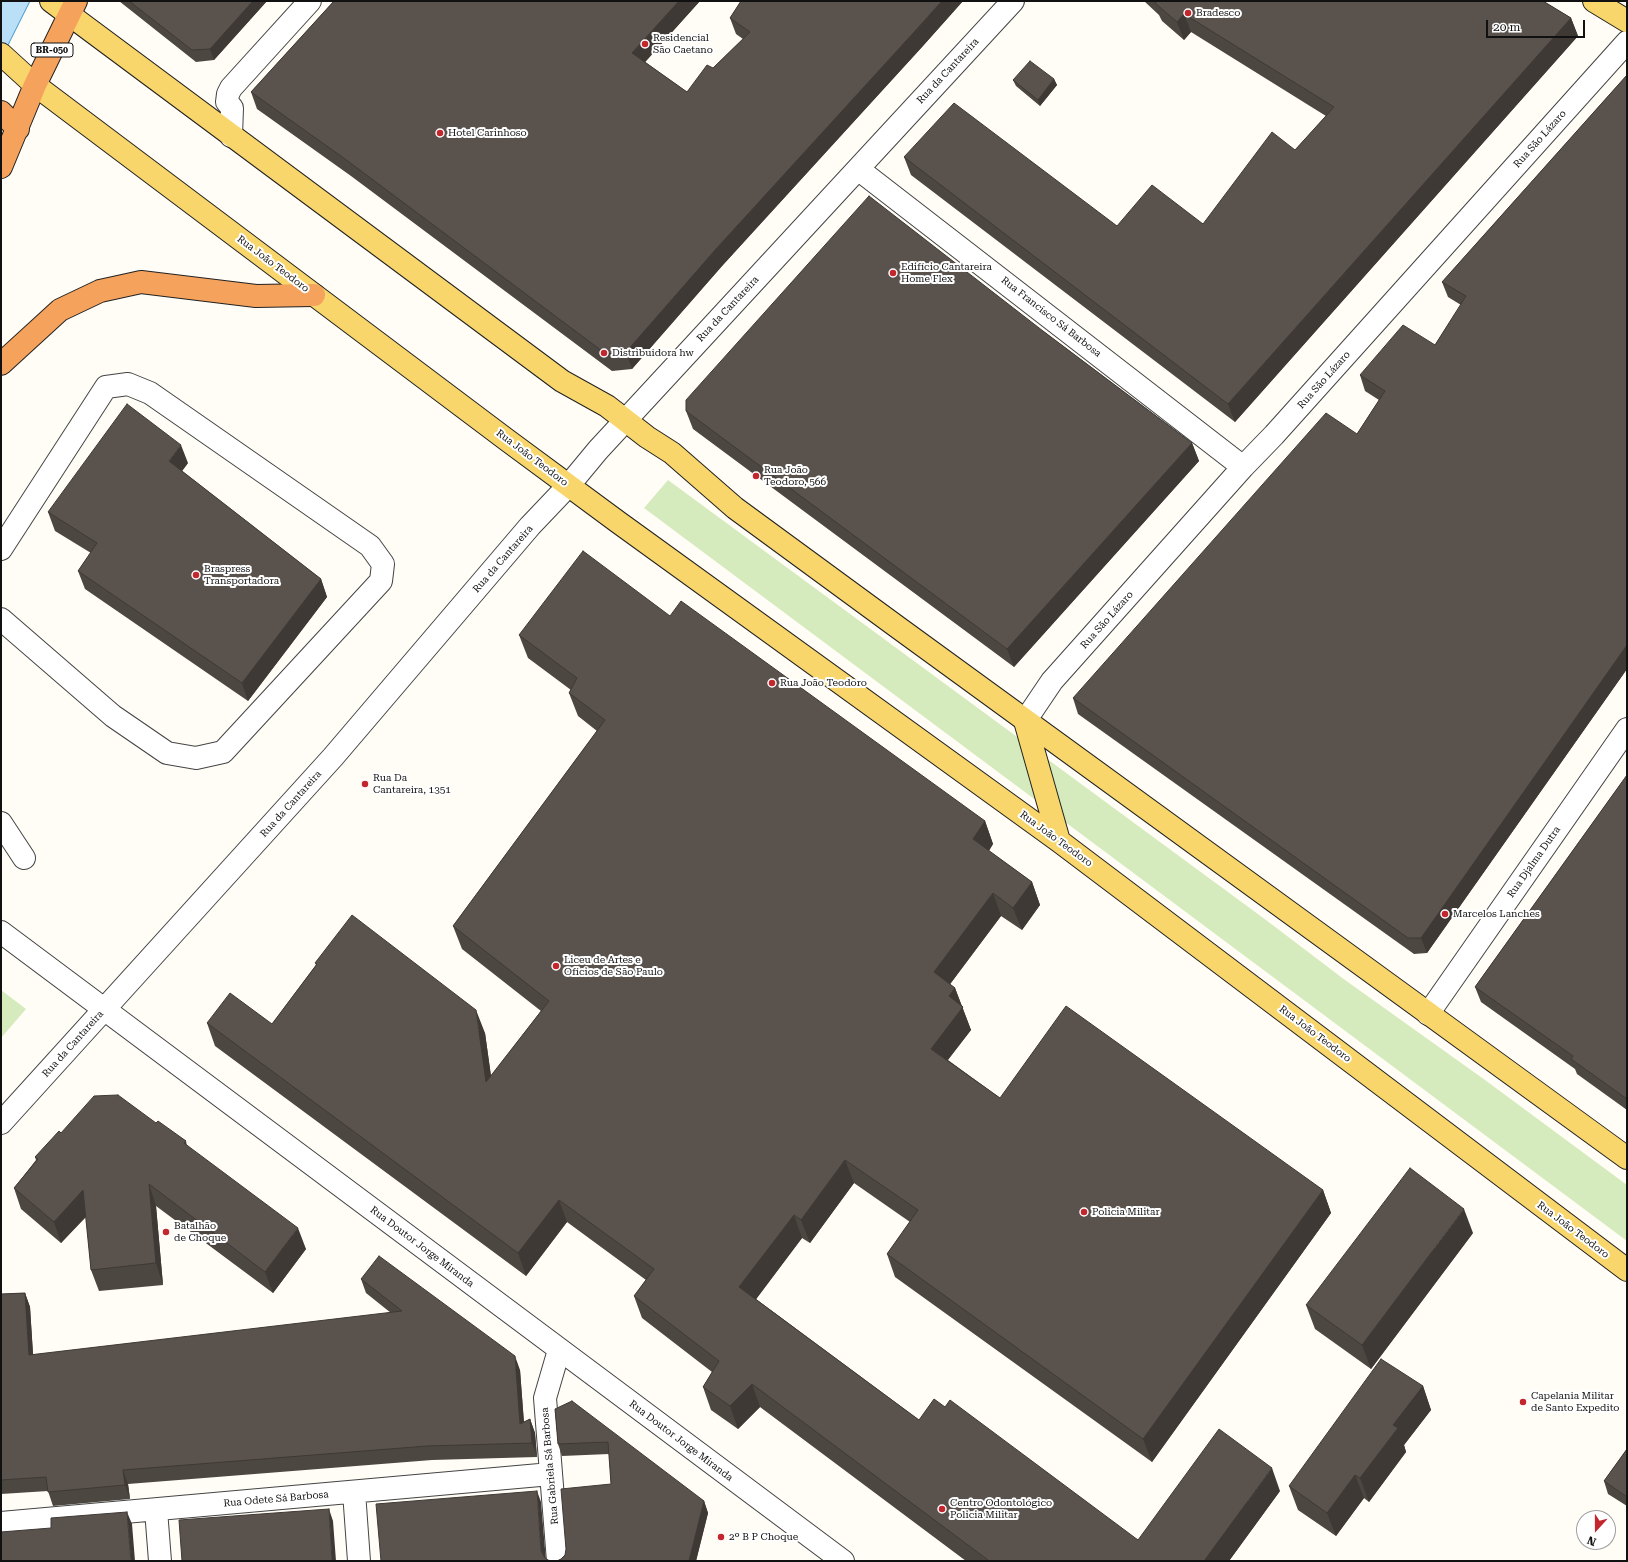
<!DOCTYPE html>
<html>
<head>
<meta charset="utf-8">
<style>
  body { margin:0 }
  #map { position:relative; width:1628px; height:1562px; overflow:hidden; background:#fffdf5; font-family:"Roboto Serif",serif }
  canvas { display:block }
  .frame { position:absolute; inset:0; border:2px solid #111; pointer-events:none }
  .north { position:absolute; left:1576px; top:1510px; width:40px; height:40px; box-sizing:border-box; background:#fff; border:1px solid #a0a0a0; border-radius:50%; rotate:201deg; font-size:11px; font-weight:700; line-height:16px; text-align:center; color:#111 }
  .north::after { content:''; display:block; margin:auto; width:14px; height:18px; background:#c4262e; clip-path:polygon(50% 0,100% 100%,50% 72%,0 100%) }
  .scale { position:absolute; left:1486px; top:20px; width:99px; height:18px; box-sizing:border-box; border:2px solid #111; border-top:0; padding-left:5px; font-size:12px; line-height:14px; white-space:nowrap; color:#111; -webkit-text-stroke:3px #fff; paint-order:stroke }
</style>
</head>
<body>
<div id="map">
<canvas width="1628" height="1562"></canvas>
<div class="frame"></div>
<div class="north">N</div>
<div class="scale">20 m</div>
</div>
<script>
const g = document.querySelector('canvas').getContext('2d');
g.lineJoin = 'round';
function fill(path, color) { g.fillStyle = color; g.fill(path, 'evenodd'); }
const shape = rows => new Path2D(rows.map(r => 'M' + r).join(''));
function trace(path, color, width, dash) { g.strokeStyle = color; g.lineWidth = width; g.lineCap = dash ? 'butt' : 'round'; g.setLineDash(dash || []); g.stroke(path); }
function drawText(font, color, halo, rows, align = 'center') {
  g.font = font + ' "Roboto Serif",serif'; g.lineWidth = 4; g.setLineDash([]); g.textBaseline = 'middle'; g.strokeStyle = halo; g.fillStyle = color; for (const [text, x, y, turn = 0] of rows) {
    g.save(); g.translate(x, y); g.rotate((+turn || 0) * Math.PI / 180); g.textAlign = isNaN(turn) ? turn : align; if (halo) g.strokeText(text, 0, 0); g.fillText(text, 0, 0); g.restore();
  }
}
const green = shape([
  [668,480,1266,920,1345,980,1485,1080,1627,1185,1627,1241,644,508],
  [1,990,26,1009,1,1038]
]);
const water = shape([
  [1,1,30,1,1,59,1,1]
]);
const minor = shape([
  [231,136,232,108,227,102,228,94,231,88,310,1],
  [858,169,1243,467],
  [1,549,106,387,128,384,150,393,370,546,383,564,381,581,223,752,196,758,167,753,113,716,1,619],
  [1025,721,1052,681,1243,467,1274,435,1627,42],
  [1,823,24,858],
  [1,932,843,1561],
  [1428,1014,1627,729],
  [1,1123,333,757,530,526,569,485,598,450,1013,1],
  [354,1492,359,1561],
  [156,1510,160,1561],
  [1,1523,551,1474],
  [558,1561,545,1398,559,1350]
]);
const major = shape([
  [51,1,562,381,607,406,647,437,672,453,735,508,896,626,1627,1158],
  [1594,1,1627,21],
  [1,54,35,85,507,440,618,522,1059,841,1627,1270],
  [1025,721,1059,841]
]);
const highway = shape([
  [1,112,18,129],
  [1,167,35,85,76,1],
  [1,364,60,310,100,291,141,282,256,296,314,295]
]);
const wall = shape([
  [119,1,267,1,214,60,196,62],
  [334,1,700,1,645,62,687,92,713,68,743,39,736,34,730,18,741,1,963,1,922,47,722,266,632,369,612,371,351,176,257,109,251,92],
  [1144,1,1543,1,1571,18,1578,36,1235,422,911,175,904,157,1117,226,1203,224,1295,150,1326,116,1191,32,1184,40,1162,21,1159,15],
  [1627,75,1627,669,1427,953,1414,954,1078,714,1073,698,1357,434,1379,400,1365,391,1360,375,1435,345,1461,305,1448,297,1442,282],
  [1054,79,1057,85,1040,106,1016,86,1013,80],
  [1043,331,1192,443,1199,461,1014,667,693,429,686,411],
  [188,463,182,471,321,579,327,597,248,701,85,589,78,571,91,553,55,531,48,512],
  [670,616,985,821,993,844,989,851,1032,882,1040,905,1022,930,1001,916,950,984,955,988,971,1030,948,1060,1000,1098,1323,1190,1331,1213,1152,1462,895,1277,887,1254,910,1222,854,1183,810,1243,802,1238,756,1299,919,1420,1138,1540,1280,1491,1229,1561,966,1561,760,1407,738,1429,711,1410,703,1387,712,1372,642,1318,634,1296,646,1280,567,1222,526,1276,215,1046,207,1023,272,1024,316,965,315,963,485,1033,491,1076,541,1011,462,949,453,926,597,731,578,716,569,693,571,690,528,658,519,635],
  [1627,775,1627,1110,1577,1074,1575,1069,1481,1002,1475,987],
  [156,1123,186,1141,187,1146,306,1249,273,1293,156,1206,163,1285,99,1291,91,1270,86,1217,61,1243,21,1209,14,1188,36,1160,35,1157],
  [1473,1233,1371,1369,1315,1329,1306,1305],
  [361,1279,520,1370,524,1422,530,1419,535,1433,537,1457,432,1460,128,1484,130,1499,53,1506,48,1491,1,1494,1,1294,25,1293,30,1307,33,1355,391,1313,366,1293],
  [1423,1386,1431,1410,1404,1445,1406,1452,1369,1502,1364,1498,1336,1536,1298,1510,1289,1486],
  [555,1409,704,1501,708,1513,696,1561,557,1561,561,1559,565,1555,611,1484,609,1454,562,1456,558,1444],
  [1627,1449,1627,1506,1608,1494,1604,1481]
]);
const shadedWall = shape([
  [253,1,267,1,214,60,210,49],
  [679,1,700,1,638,70,632,53],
  [942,1,963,1,922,47,722,266,632,369,626,352,716,249],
  [1184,14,1191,32,1184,40,1177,22],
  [1571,18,1578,36,1235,422,1228,404],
  [1054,79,1057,85,1040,106,1038,100],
  [1192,443,1199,461,1014,667,1007,649],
  [181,445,188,463,176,479,169,461],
  [321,579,327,597,248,701,242,683],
  [1627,645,1627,669,1427,953,1421,938],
  [985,821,993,844,981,862,973,839],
  [1032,882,1040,905,1022,930,1013,908],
  [993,893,1001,916,942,995,934,972],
  [955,988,971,1030,939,1071,931,1049,949,996],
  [476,1010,485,1033,495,1105,486,1082],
  [845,1160,854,1183,810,1243,801,1220],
  [149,1184,156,1206,163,1285,156,1263],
  [83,1190,91,1211,61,1243,54,1222],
  [1323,1190,1331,1213,1152,1462,1143,1439],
  [559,1200,567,1222,526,1276,518,1253],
  [1464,1209,1473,1233,1371,1369,1362,1345],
  [794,1215,802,1238,748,1310,739,1287],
  [298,1228,306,1249,273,1293,265,1272],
  [25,1293,30,1307,34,1369,29,1355],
  [515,1356,520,1370,525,1438,520,1424],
  [752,1384,760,1407,738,1429,730,1406],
  [1423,1386,1431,1410,1404,1445,1406,1452,1369,1502,1360,1478,1393,1425],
  [530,1419,535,1433,537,1457,532,1443],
  [1272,1468,1280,1491,1229,1561,1204,1561],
  [123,1470,128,1484,130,1499,125,1485],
  [1355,1475,1364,1498,1336,1536,1327,1513],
  [537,1491,541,1502,546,1561,541,1551],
  [704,1501,708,1513,696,1561,689,1561],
  [329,1509,333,1521,336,1561,332,1561],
  [127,1512,132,1524,135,1561,131,1561]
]);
const building = shape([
  [129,1,253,1,210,49,192,50,129,1],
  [334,1,679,1,632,53,687,92,707,65,713,68,750,32,730,18,741,1,942,1,916,30,716,249,626,352,606,354,345,159,251,92,334,1],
  [1157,1,1543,1,1571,18,1228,404,904,157,954,103,1117,226,1152,185,1203,224,1272,132,1295,150,1334,107,1184,14,1177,22,1155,3,1157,1],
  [1030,61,1054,79,1038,100,1013,80,1030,61],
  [1627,75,1627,645,1421,938,1408,938,1073,698,1326,413,1357,434,1385,391,1360,375,1403,325,1435,345,1466,296,1442,282,1627,75],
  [869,196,1043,331,1192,443,1007,649,686,411,686,400,869,196],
  [127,404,181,445,169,461,321,579,242,683,78,571,97,543,48,512,127,404],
  [583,551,670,616,681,601,985,821,973,839,1032,882,1013,908,993,893,934,972,955,988,949,996,963,1007,931,1049,1000,1098,1066,1006,1323,1190,1143,1439,887,1254,918,1210,845,1160,801,1220,794,1215,739,1287,919,1420,934,1399,945,1407,950,1400,1138,1540,1219,1429,1272,1468,1204,1561,987,1561,988,1560,752,1384,730,1406,703,1387,719,1361,634,1296,654,1269,559,1200,518,1253,207,1023,230,993,272,1024,317,964,315,963,352,915,476,1010,486,1082,549,1001,453,926,605,720,569,693,577,678,519,635,583,551],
  [1627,775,1627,1099,1571,1059,1573,1056,1475,987,1627,775],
  [118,1095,156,1123,158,1121,186,1141,184,1143,298,1228,265,1272,149,1184,156,1263,91,1270,83,1190,54,1222,14,1188,38,1159,35,1157,59,1131,61,1133,94,1096,118,1095],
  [1410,1168,1464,1209,1362,1345,1306,1305,1410,1168],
  [379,1256,515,1356,520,1424,530,1419,532,1443,427,1446,123,1470,125,1485,48,1492,46,1477,1,1480,1,1294,25,1293,29,1355,402,1311,361,1279,379,1256],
  [1381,1359,1423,1386,1393,1425,1398,1428,1360,1478,1355,1475,1327,1513,1289,1486,1381,1359],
  [572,1401,704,1501,689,1561,557,1561,561,1559,565,1555,566,1549,561,1489,611,1484,608,1442,558,1444,555,1409,572,1401],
  [1627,1449,1627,1497,1604,1481,1627,1449],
  [537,1491,541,1551,544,1557,548,1560,551,1561,381,1561,376,1504,537,1491],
  [329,1509,332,1561,182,1561,179,1520,329,1509],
  [127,1512,131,1561,1,1561,1,1532,51,1528,51,1518,127,1512]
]);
const markers = [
  [1188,13,4,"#c4262e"],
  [645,44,4,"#c4262e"],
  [440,133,4,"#c4262e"],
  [893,273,4,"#c4262e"],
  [604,353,4,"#c4262e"],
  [756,476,4,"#c4262e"],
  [196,575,4,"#c4262e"],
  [772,683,4,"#c4262e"],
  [365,784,4,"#c4262e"],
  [1445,914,4,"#c4262e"],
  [556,966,4,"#c4262e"],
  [1084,1212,4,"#c4262e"],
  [166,1232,4,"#c4262e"],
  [1523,1402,4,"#c4262e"],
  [942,1509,4,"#c4262e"],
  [721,1537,4,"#c4262e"]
];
const shields = [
  [52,50,42]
];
const shieldNames = [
  ["BR-050",52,50]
];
const poiNames = [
  ["Bradesco",1196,13],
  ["Residencial",653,38],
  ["São Caetano",653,50],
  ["Hotel Carinhoso",448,133],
  ["Edifício Cantareira",901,267],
  ["Home Flex",901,279],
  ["Distribuidora hw",612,353],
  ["Rua João",764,470],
  ["Teodoro, 566",764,482],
  ["Braspress",204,569],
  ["Transportadora",204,581],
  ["Rua João Teodoro",780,683],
  ["Rua Da",373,778],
  ["Cantareira, 1351",373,790],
  ["Marcelos Lanches",1453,914],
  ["Liceu de Artes e",564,960],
  ["Ofícios de São Paulo",564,972],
  ["Policia Militar",1092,1212],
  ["Batalhão",174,1226],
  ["de Choque",174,1238],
  ["Capelania Militar",1531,1396],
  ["de Santo Expedito",1531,1408],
  ["Centro Odontológico",950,1503],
  ["Policia Militar",950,1515],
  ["2º B P Choque",729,1537]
];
const streetNames = [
  ["Rua da Cantareira",948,71,-47],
  ["Rua São Lázaro",1540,139,-48],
  ["Rua João Teodoro",273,264,37],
  ["Rua da Cantareira",728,309,-47],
  ["Rua Francisco Sá Barbosa",1051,317,38],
  ["Rua São Lázaro",1324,380,-48],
  ["Rua João Teodoro",532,458,37],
  ["Rua da Cantareira",503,559,-49],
  ["Rua São Lázaro",1107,620,-48],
  ["Rua da Cantareira",291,804,-48],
  ["Rua João Teodoro",1056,839,36],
  ["Rua Djalma Dutra",1534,862,-55],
  ["Rua João Teodoro",1315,1034,37],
  ["Rua da Cantareira",73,1044,-48],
  ["Rua João Teodoro",1573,1230,37],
  ["Rua Doutor Jorge Miranda",422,1247,37],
  ["Rua Doutor Jorge Miranda",681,1441,37],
  ["Rua Gabriela Sá Barbosa",550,1466,-95],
  ["Rua Odete Sá Barbosa",276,1499,-5]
];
fill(green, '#d5ebbd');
fill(water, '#b9e0f7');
trace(water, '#3f96cf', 1);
trace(minor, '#444', 24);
trace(major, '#222', 24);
trace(highway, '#222', 24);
trace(minor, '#fff', 22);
trace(major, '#f9d66b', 22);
trace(highway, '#f5a25d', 22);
fill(wall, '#4d4742');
fill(shadedWall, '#3f3936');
fill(building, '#5a524d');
trace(building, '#3f3936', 1);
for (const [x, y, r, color] of markers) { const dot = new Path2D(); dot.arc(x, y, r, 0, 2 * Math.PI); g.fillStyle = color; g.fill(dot); trace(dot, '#fff', 1.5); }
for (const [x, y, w] of shields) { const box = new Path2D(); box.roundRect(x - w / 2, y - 7, w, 14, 3); g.fillStyle = '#fff'; g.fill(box); trace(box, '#111', 1); }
drawText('bold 9px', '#111', null, shieldNames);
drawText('10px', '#111', '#fff', poiNames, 'left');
drawText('10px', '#111', '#fff', streetNames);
</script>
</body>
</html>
